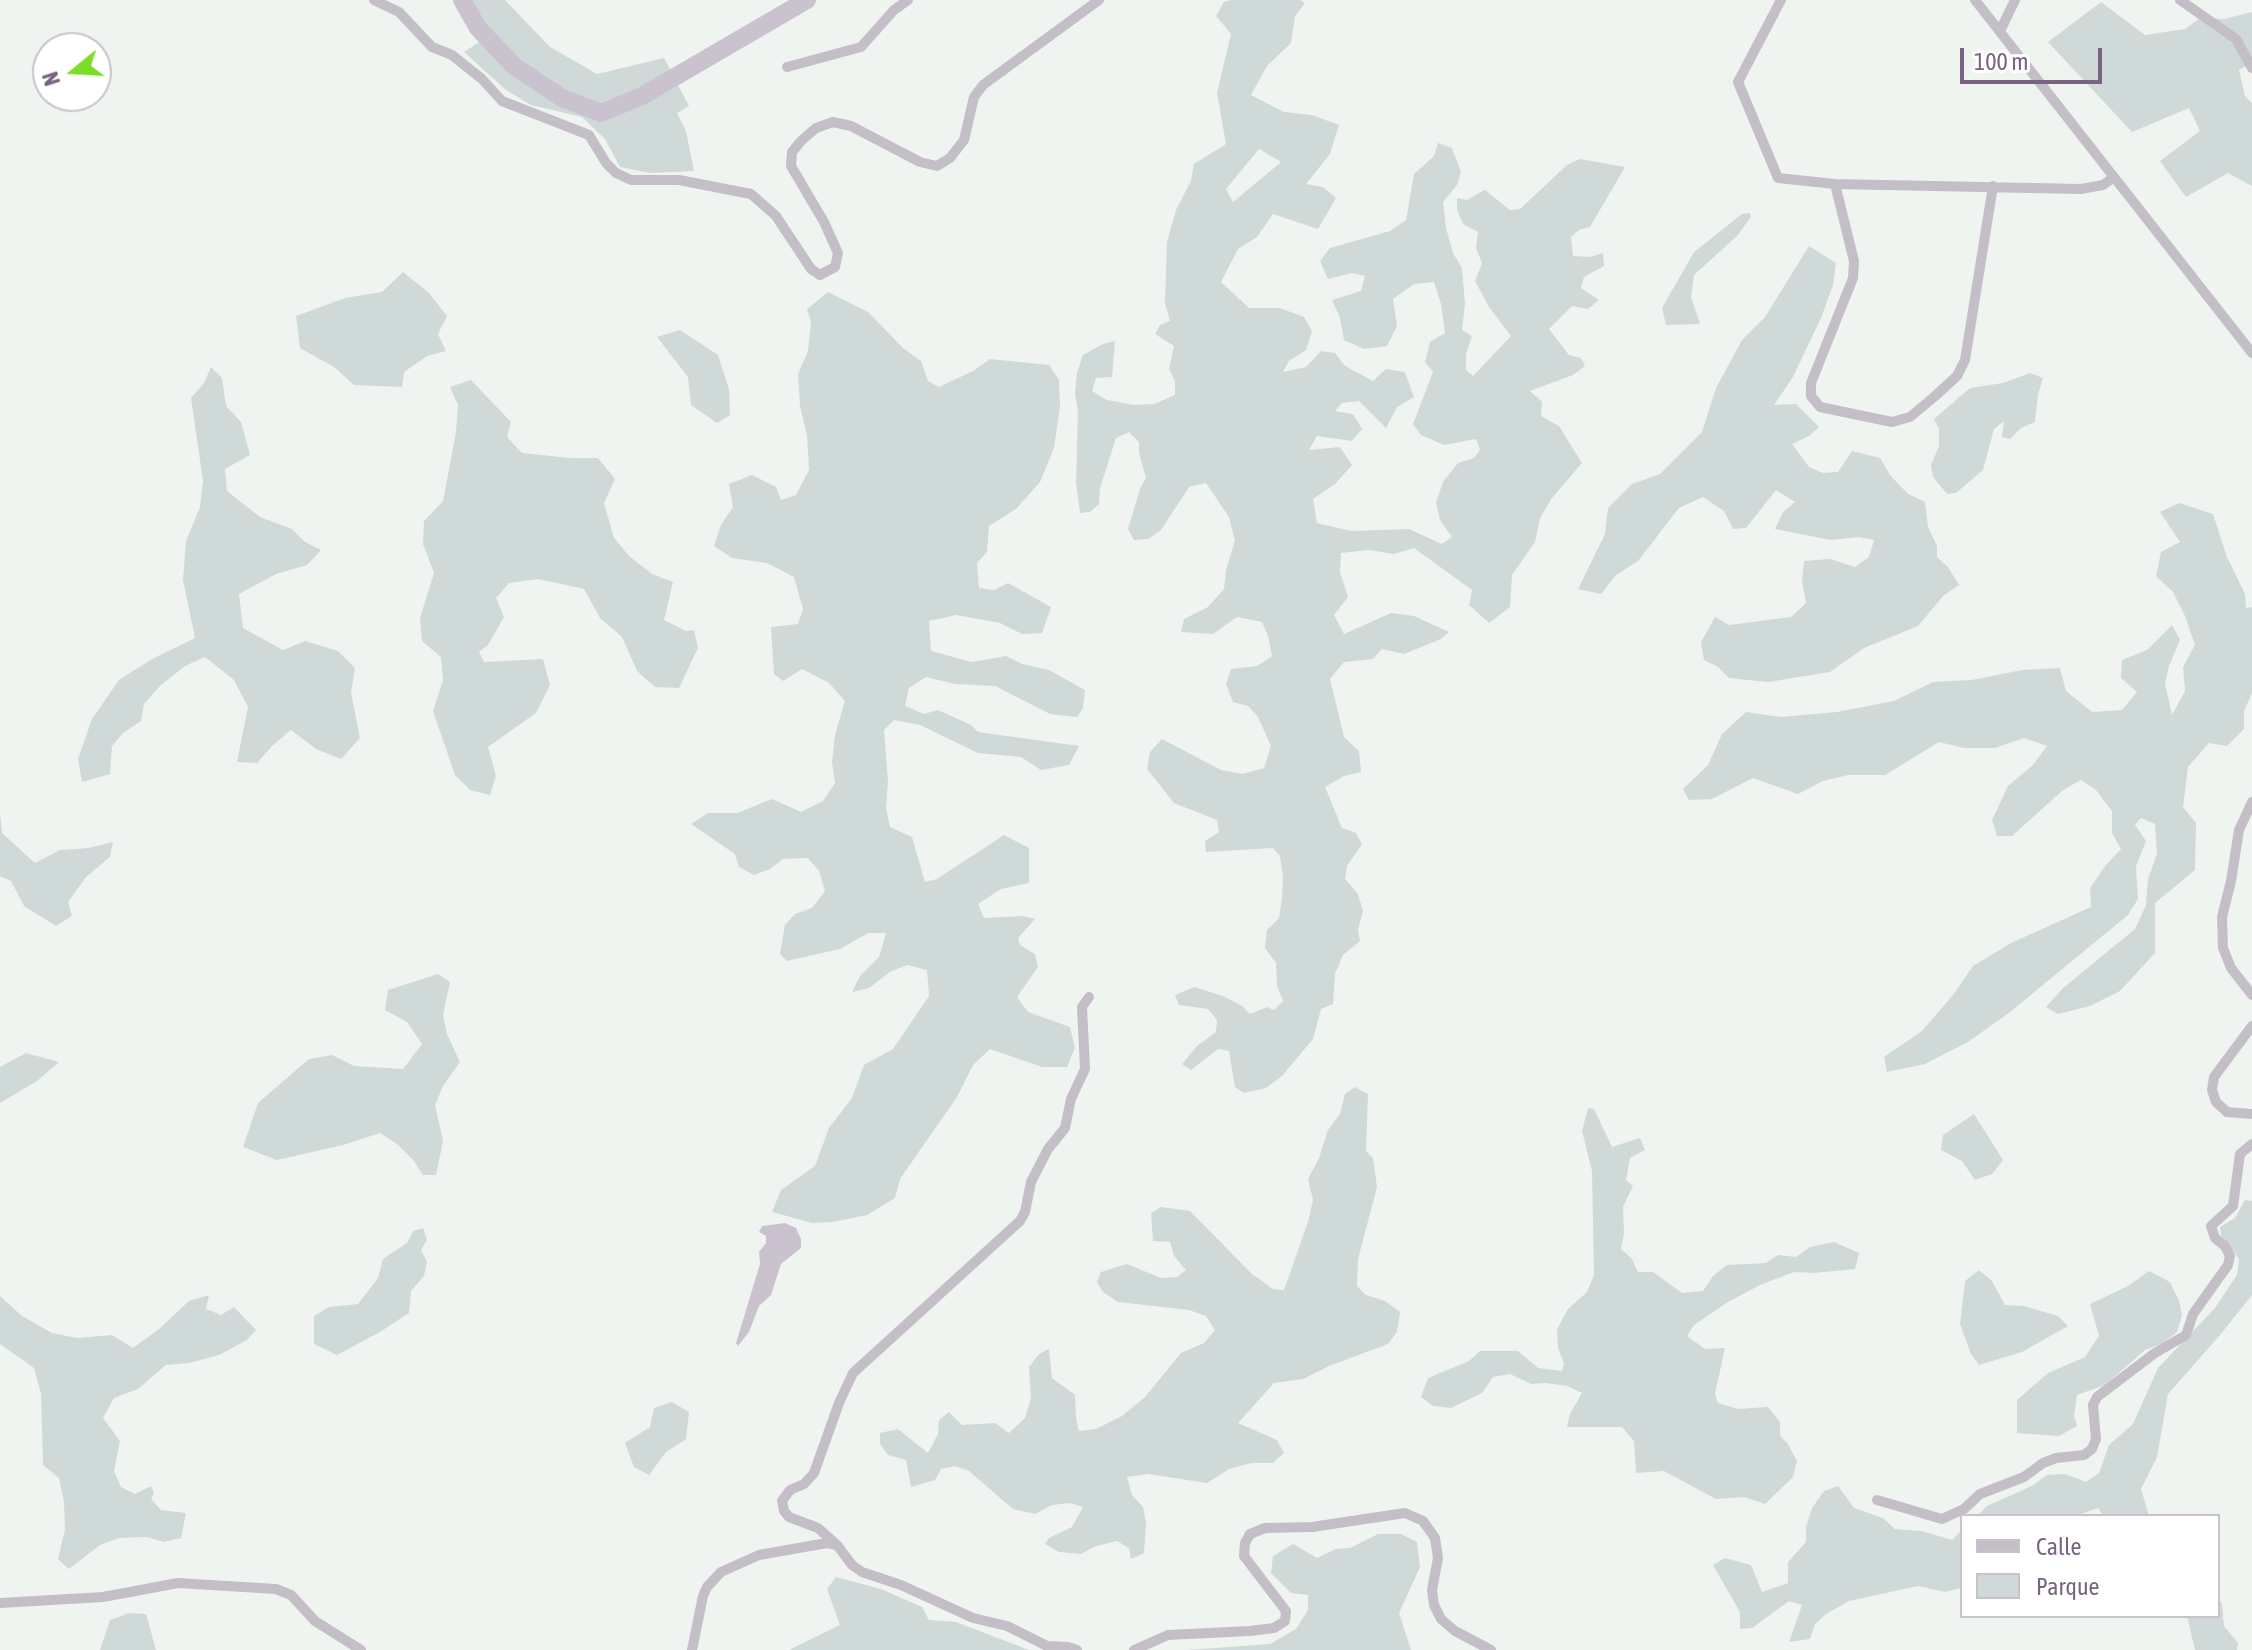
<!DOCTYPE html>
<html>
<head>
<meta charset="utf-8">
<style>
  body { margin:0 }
  #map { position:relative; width:2252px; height:1650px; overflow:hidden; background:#f0f4f1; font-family:"Asap Condensed",sans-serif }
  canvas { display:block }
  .legend { position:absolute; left:1960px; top:1514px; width:260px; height:104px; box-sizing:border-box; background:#fff; border:2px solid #c9c1cc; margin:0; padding:10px 14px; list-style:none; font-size:24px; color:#796480 }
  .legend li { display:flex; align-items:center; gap:16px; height:40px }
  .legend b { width:40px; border:2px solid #c9c1cc }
  .north { position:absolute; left:32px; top:32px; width:80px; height:80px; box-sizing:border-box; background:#fff; border:2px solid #c9c1cc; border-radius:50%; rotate:252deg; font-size:22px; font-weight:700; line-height:32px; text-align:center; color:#796480 }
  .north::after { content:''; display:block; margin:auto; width:28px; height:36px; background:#7bdd27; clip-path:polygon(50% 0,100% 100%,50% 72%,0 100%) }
  .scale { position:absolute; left:1960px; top:48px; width:142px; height:36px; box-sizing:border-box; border:4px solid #796480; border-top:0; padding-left:10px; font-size:24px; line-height:28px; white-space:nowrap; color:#796480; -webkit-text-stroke:6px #fff; paint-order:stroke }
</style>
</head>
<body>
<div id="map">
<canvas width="2252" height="1650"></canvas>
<ul class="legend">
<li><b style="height:10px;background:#c4bfc6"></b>Calle</li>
<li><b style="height:22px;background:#cfd9d8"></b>Parque</li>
</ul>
<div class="north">N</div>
<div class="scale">100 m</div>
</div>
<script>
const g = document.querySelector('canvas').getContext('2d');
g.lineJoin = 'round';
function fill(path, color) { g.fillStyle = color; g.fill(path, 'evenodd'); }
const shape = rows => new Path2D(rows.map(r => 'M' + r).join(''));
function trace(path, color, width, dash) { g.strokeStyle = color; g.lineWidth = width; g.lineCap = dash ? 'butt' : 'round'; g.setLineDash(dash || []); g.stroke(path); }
const green = shape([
  [470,0,505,0,550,47,597,74,664,58,689,106,677,113,686,131,694,171,650,173,620,167,605,139,582,117,531,105,506,90,464,52,492,34],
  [1231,0,1300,0,1305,3,1295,16,1291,43,1267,66,1251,95,1284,112,1312,115,1339,125,1330,154,1306,184,1323,187,1336,198,1318,229,1273,214,1257,237,1238,249,1221,282,1249,308,1280,308,1304,317,1312,331,1306,350,1289,361,1283,372,1306,367,1321,351,1335,353,1345,366,1373,381,1386,369,1405,372,1414,397,1397,407,1386,428,1359,401,1342,403,1335,411,1353,414,1362,429,1352,441,1317,436,1309,450,1340,447,1352,465,1335,484,1313,499,1317,523,1351,531,1409,529,1442,544,1452,537,1440,520,1436,502,1443,482,1458,463,1474,458,1480,450,1476,439,1444,445,1421,435,1413,424,1433,372,1425,362,1430,342,1445,333,1441,304,1434,282,1414,284,1393,299,1397,326,1387,346,1364,349,1344,340,1340,318,1332,300,1361,291,1365,276,1352,273,1328,279,1320,261,1330,248,1390,231,1406,220,1414,174,1434,156,1438,143,1452,148,1461,172,1457,185,1443,202,1446,228,1453,253,1462,268,1465,304,1462,330,1472,336,1466,354,1466,370,1473,376,1511,336,1489,307,1475,281,1482,263,1476,248,1478,232,1463,224,1457,210,1457,198,1467,200,1485,190,1510,210,1520,209,1567,165,1580,159,1625,167,1590,227,1579,230,1571,237,1573,256,1590,257,1603,253,1604,266,1584,277,1581,288,1599,300,1588,309,1572,306,1549,329,1569,355,1581,358,1585,366,1573,375,1530,391,1542,402,1541,416,1559,426,1582,463,1552,498,1540,518,1535,542,1512,575,1510,607,1489,623,1469,605,1472,590,1414,548,1394,554,1369,550,1341,553,1340,572,1348,597,1334,615,1344,634,1391,613,1414,616,1449,632,1441,639,1404,654,1382,649,1373,659,1344,662,1330,679,1344,737,1359,751,1361,772,1344,776,1325,787,1342,828,1356,833,1362,844,1347,866,1345,879,1358,894,1363,911,1358,930,1360,941,1343,955,1335,974,1333,1004,1321,1009,1313,1039,1282,1076,1266,1088,1244,1093,1235,1087,1229,1051,1218,1049,1191,1070,1182,1064,1197,1046,1216,1032,1217,1020,1208,1009,1179,1005,1175,995,1194,987,1223,996,1242,1006,1250,1014,1267,1007,1274,1010,1283,1001,1277,986,1276,963,1265,948,1267,930,1279,918,1282,899,1283,876,1280,856,1273,848,1206,852,1205,841,1219,832,1217,820,1174,803,1147,769,1150,752,1162,739,1221,770,1243,774,1264,768,1271,746,1258,717,1248,706,1233,702,1226,684,1231,669,1257,666,1272,656,1268,636,1262,622,1237,617,1213,634,1181,632,1184,619,1208,607,1224,589,1226,570,1235,541,1229,517,1206,483,1189,487,1161,530,1148,539,1134,540,1128,529,1140,489,1146,478,1139,453,1139,442,1129,432,1116,438,1100,488,1099,504,1090,512,1080,513,1076,482,1078,412,1075,394,1077,373,1083,355,1103,344,1115,341,1112,377,1096,378,1092,391,1107,400,1134,405,1154,404,1175,395,1175,381,1169,369,1174,346,1155,334,1160,325,1170,321,1165,303,1167,242,1176,210,1191,181,1194,164,1226,144,1217,93,1231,34,1216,16,1224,2],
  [1259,149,1281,162,1233,202,1226,189],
  [2101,2,2145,35,2185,29,2200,18,2224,19,2252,12,2252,63,2239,70,2245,96,2252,103,2252,186,2228,173,2186,197,2160,161,2200,131,2189,108,2132,132,2048,42],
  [1750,213,1751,217,1737,236,1694,275,1691,297,1700,324,1666,325,1662,308,1694,252,1742,214],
  [1809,246,1836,263,1833,285,1821,318,1793,377,1774,405,1796,404,1819,427,1809,436,1792,444,1809,467,1823,473,1838,472,1852,451,1880,458,1890,475,1908,494,1925,502,1928,527,1937,546,1937,557,1948,567,1959,585,1944,595,1918,626,1864,648,1830,672,1768,682,1729,678,1718,667,1704,660,1701,642,1715,617,1729,625,1791,617,1806,603,1802,581,1804,561,1830,559,1855,567,1869,557,1874,540,1859,537,1831,540,1775,529,1783,512,1795,502,1776,490,1746,528,1733,529,1724,511,1703,497,1679,508,1638,561,1616,575,1601,594,1578,589,1605,534,1608,508,1632,484,1660,474,1702,432,1716,388,1742,340,1765,317],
  [403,272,429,293,447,316,438,334,446,351,427,356,404,372,402,387,354,385,334,367,300,348,296,316,345,298,382,292],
  [828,292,868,312,904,349,921,361,928,381,939,387,973,371,990,359,1049,365,1059,380,1060,406,1054,448,1040,482,1016,509,989,526,987,552,977,563,979,588,994,590,1008,583,1051,607,1042,633,1022,634,1000,623,956,615,929,621,931,651,972,662,1006,656,1022,664,1049,670,1085,690,1083,708,1077,717,1050,714,995,686,955,684,926,677,909,688,905,706,924,714,938,710,971,725,978,732,1079,746,1069,765,1041,770,1021,757,978,753,920,725,894,720,884,730,888,781,886,808,890,827,912,837,925,882,937,879,1004,835,1029,848,1029,883,1001,889,978,904,984,918,1023,916,1035,919,1018,938,1020,945,1035,954,1038,967,1017,997,1028,1012,1070,1027,1075,1048,1067,1067,1042,1067,990,1049,973,1065,957,1097,900,1179,895,1198,867,1215,833,1222,812,1223,772,1212,781,1190,815,1166,829,1128,852,1098,864,1065,893,1049,929,996,927,970,907,965,890,972,869,988,852,992,860,976,879,957,886,933,868,933,840,949,787,961,780,954,785,925,795,914,812,908,825,891,819,871,808,858,783,859,770,869,754,875,739,867,735,854,691,824,708,813,737,813,772,799,801,812,823,801,835,783,832,762,835,735,845,701,829,683,802,669,783,681,774,674,771,627,798,624,803,609,794,577,767,563,732,558,714,546,721,525,733,507,729,484,752,475,776,487,781,500,796,495,809,470,807,435,800,406,798,374,808,351,811,322,807,309],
  [680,330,718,355,729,389,730,415,717,423,691,405,688,377,657,337],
  [211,367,222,378,226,406,241,422,250,455,225,469,227,491,260,517,292,529,305,542,321,550,307,565,276,574,239,594,243,628,283,650,305,641,338,651,355,668,351,693,360,738,341,759,316,749,291,730,272,746,257,763,237,762,248,707,234,680,205,657,185,666,160,686,144,704,141,721,123,733,112,746,110,774,82,782,78,759,92,719,119,680,152,659,195,638,183,580,186,541,200,507,203,481,191,398,204,383],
  [2030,373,2043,378,2038,394,2035,422,2021,428,2010,439,2002,437,2004,421,1994,429,1983,470,1956,493,1947,494,1933,477,1931,465,1939,446,1939,429,1934,419,1970,388,2003,383],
  [471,380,511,422,507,437,522,453,570,458,598,458,615,479,604,503,614,538,629,556,652,574,673,582,664,620,686,631,694,630,698,648,679,688,655,687,637,671,622,637,600,618,584,589,538,579,509,583,496,598,504,617,488,645,479,652,484,662,543,659,550,685,536,713,488,747,496,776,490,795,470,790,455,775,433,711,443,680,441,657,422,641,420,618,434,573,423,544,424,521,443,501,456,432,458,405,450,387],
  [2179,503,2213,514,2227,557,2245,594,2246,608,2252,607,2252,693,2244,711,2244,729,2227,746,2209,743,2188,767,2183,807,2196,823,2195,870,2155,903,2155,953,2120,991,2090,1006,2058,1014,2046,1007,2062,989,2135,929,2146,905,2148,879,2157,854,2155,824,2141,818,2135,825,2146,841,2136,866,2138,899,2128,915,2010,1012,1968,1042,1925,1064,1887,1072,1884,1057,1922,1031,1953,995,1973,966,2011,943,2091,907,2090,888,2106,865,2121,849,2112,833,2112,811,2096,790,2081,780,2063,790,2012,836,1997,836,1992,820,2008,786,2033,765,2047,746,2024,738,1995,748,1964,748,1939,742,1885,775,1848,775,1823,781,1798,794,1753,778,1712,799,1689,800,1683,789,1708,765,1722,734,1746,712,1781,717,1837,712,1894,701,1933,682,1972,680,2022,670,2060,668,2066,691,2092,712,2122,710,2137,692,2121,678,2122,660,2147,650,2172,625,2180,640,2169,666,2165,683,2172,715,2185,691,2183,667,2195,645,2185,616,2173,592,2156,576,2161,552,2180,542,2160,512],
  [0,813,2,833,35,863,60,850,89,848,113,842,110,857,86,877,68,902,72,916,56,926,24,906,11,881,0,876],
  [438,974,450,982,443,1015,447,1034,460,1062,443,1086,435,1105,443,1141,436,1175,423,1175,414,1161,397,1144,380,1133,343,1145,277,1160,243,1147,258,1103,309,1059,332,1055,354,1066,403,1069,422,1044,407,1022,385,1010,388,990],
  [26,1053,59,1062,37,1081,0,1103,0,1067],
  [1355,1087,1368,1094,1366,1151,1373,1158,1377,1187,1358,1259,1357,1286,1366,1295,1385,1301,1400,1312,1397,1332,1388,1344,1329,1366,1303,1379,1274,1383,1238,1423,1277,1440,1284,1453,1273,1463,1251,1463,1229,1469,1207,1483,1148,1474,1127,1477,1132,1495,1143,1507,1146,1523,1144,1553,1131,1559,1129,1548,1117,1541,1096,1546,1081,1554,1059,1552,1045,1544,1049,1538,1072,1527,1083,1507,1070,1503,1052,1505,1035,1514,1013,1509,969,1471,955,1466,941,1469,935,1480,911,1487,906,1460,888,1455,880,1444,880,1433,898,1429,928,1453,938,1434,939,1420,949,1412,962,1425,995,1423,1009,1433,1025,1418,1031,1398,1029,1367,1039,1354,1049,1349,1052,1378,1075,1395,1076,1418,1079,1431,1096,1429,1122,1416,1145,1397,1181,1353,1204,1343,1215,1330,1206,1316,1189,1310,1118,1302,1103,1292,1097,1282,1101,1272,1127,1264,1161,1278,1177,1277,1186,1270,1174,1256,1170,1242,1153,1241,1151,1213,1161,1207,1190,1211,1252,1274,1273,1289,1284,1290,1308,1222,1313,1200,1308,1179,1319,1158,1328,1130,1340,1114,1345,1094],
  [1588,1108,1594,1109,1612,1147,1640,1138,1645,1150,1630,1158,1626,1180,1633,1186,1623,1207,1624,1234,1621,1249,1632,1259,1638,1272,1653,1272,1682,1293,1703,1291,1713,1276,1727,1265,1766,1263,1778,1255,1796,1257,1810,1247,1834,1242,1859,1253,1855,1269,1814,1273,1794,1272,1760,1285,1728,1302,1694,1325,1687,1336,1705,1349,1725,1348,1715,1394,1718,1403,1738,1409,1768,1407,1780,1422,1780,1436,1788,1444,1797,1461,1793,1477,1765,1504,1744,1497,1716,1499,1664,1471,1636,1473,1634,1441,1622,1427,1567,1427,1570,1414,1582,1393,1567,1386,1546,1383,1531,1384,1510,1374,1493,1377,1482,1393,1451,1408,1433,1406,1421,1397,1428,1378,1469,1361,1480,1351,1518,1351,1538,1368,1562,1371,1564,1363,1558,1348,1557,1329,1568,1309,1587,1292,1594,1275,1592,1171,1582,1131],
  [1974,1114,2003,1160,1992,1174,1975,1180,1962,1161,1941,1150,1943,1135],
  [2245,1200,2252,1201,2252,1295,2220,1335,2168,1394,2157,1457,2141,1489,2149,1516,2103,1516,2098,1508,2076,1516,1977,1516,1987,1506,2032,1486,2047,1475,2065,1474,2086,1482,2099,1473,2109,1445,2133,1424,2158,1368,2215,1308,2237,1275,2239,1259,2221,1235,2220,1227,2235,1218],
  [423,1228,427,1240,421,1250,427,1262,424,1276,411,1291,409,1313,380,1332,337,1355,314,1344,314,1316,329,1307,358,1304,378,1278,383,1259,407,1243,413,1231],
  [1979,1270,1992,1281,2005,1305,2024,1306,2058,1316,2068,1326,2022,1352,1979,1365,1971,1354,1960,1324,1965,1281],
  [2149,1271,2170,1282,2179,1301,2182,1315,2177,1332,2161,1344,2145,1350,2105,1385,2077,1395,2074,1415,2077,1426,2059,1436,2017,1433,2017,1400,2048,1373,2085,1357,2099,1336,2090,1304,2128,1286],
  [209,1295,206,1309,221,1315,234,1307,256,1330,247,1340,219,1355,189,1363,166,1365,138,1389,114,1398,103,1418,120,1441,114,1471,121,1487,135,1494,151,1486,154,1493,151,1499,161,1510,186,1513,181,1538,164,1542,147,1537,119,1538,100,1545,69,1569,58,1559,65,1529,64,1502,59,1478,43,1465,41,1394,34,1368,0,1344,0,1296,22,1316,52,1333,77,1338,112,1335,133,1348,159,1329,189,1301],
  [672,1402,689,1412,686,1439,666,1452,649,1475,634,1467,625,1443,650,1427,654,1408],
  [1838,1486,1854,1508,1883,1518,1895,1529,1922,1531,1952,1540,1962,1530,1962,1588,1945,1592,1918,1586,1849,1601,1826,1614,1815,1624,1810,1639,1789,1642,1802,1605,1789,1601,1752,1628,1740,1629,1740,1612,1713,1565,1725,1558,1751,1565,1762,1592,1788,1583,1788,1562,1806,1542,1806,1527,1812,1508,1824,1491],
  [1378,1534,1401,1534,1417,1542,1420,1567,1399,1613,1411,1650,1187,1650,1270,1644,1296,1629,1308,1610,1308,1595,1291,1593,1271,1573,1273,1556,1293,1544,1317,1558,1336,1549,1350,1548],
  [836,1577,881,1589,922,1607,929,1620,956,1622,1029,1650,789,1650,840,1625,827,1589],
  [2218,1599,2222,1604,2224,1626,2238,1643,2237,1650,2195,1650,2187,1616,2218,1616],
  [129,1613,146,1614,156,1650,100,1650,110,1620]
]);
const water = shape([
  [785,1223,796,1228,801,1239,801,1248,781,1264,771,1295,759,1306,749,1332,738,1346,736,1343,760,1264,759,1252,766,1243,766,1236,759,1232,762,1226]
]);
const river = shape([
  [462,0,478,28,514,66,562,98,601,113,642,96,807,0]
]);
const minor = shape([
  [374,0,399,12,432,47,452,55,482,79,502,101,589,135,606,163,616,173,631,180,679,180,751,194,776,216,811,269,820,275,835,267,838,253,824,222,791,166,792,152,801,141,816,128,833,122,851,126,920,162,937,166,950,158,964,140,974,97,983,85,1099,0],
  [1781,0,1738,82,1778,178,1835,184,2081,189,2103,185,2114,177],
  [1975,0,2252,353],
  [2180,0,2236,39,2252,68],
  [2000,31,2015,0],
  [787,67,861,47,894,10,908,0],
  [1835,184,1854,261,1853,278,1811,383,1811,396,1820,407,1892,422,1910,417,1934,397,1957,376,1965,360,1993,186],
  [2252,802,2239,830,2231,881,2222,917,2223,948,2231,968,2252,995],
  [2252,1026,2214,1077,2212,1090,2216,1102,2227,1112,2252,1114],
  [1877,1500,1942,1519,1964,1509,1980,1494,2024,1477,2043,1463,2056,1458,2084,1455,2092,1449,2096,1439,2093,1405,2097,1397,2155,1353,2186,1335,2193,1314,2228,1265,2230,1256,2225,1246,2215,1238,2211,1226,2233,1206,2240,1154,2252,1144],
  [837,1545,818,1528,789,1517,784,1511,782,1501,790,1490,804,1484,814,1473,839,1403,853,1373,1020,1221,1025,1212,1031,1182,1048,1149,1065,1128,1071,1099,1085,1069,1082,1007,1089,997],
  [0,1603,103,1597,178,1583,276,1589,291,1595,315,1621,361,1650],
  [692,1650,703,1596,707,1587,721,1572,759,1555,827,1543,837,1545,852,1565,862,1572,901,1585,973,1618,1007,1626,1047,1646,1068,1647,1077,1650],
  [1134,1650,1168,1635,1250,1631,1274,1628,1285,1621,1286,1611,1244,1556,1245,1543,1250,1534,1265,1528,1312,1527,1405,1513,1423,1521,1435,1538,1438,1558,1432,1590,1434,1605,1441,1619,1455,1631,1491,1650]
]);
fill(green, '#cfd9d8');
fill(water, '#cac3cf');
trace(river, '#cac3cf', 18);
trace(minor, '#c4bfc6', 10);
</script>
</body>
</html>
